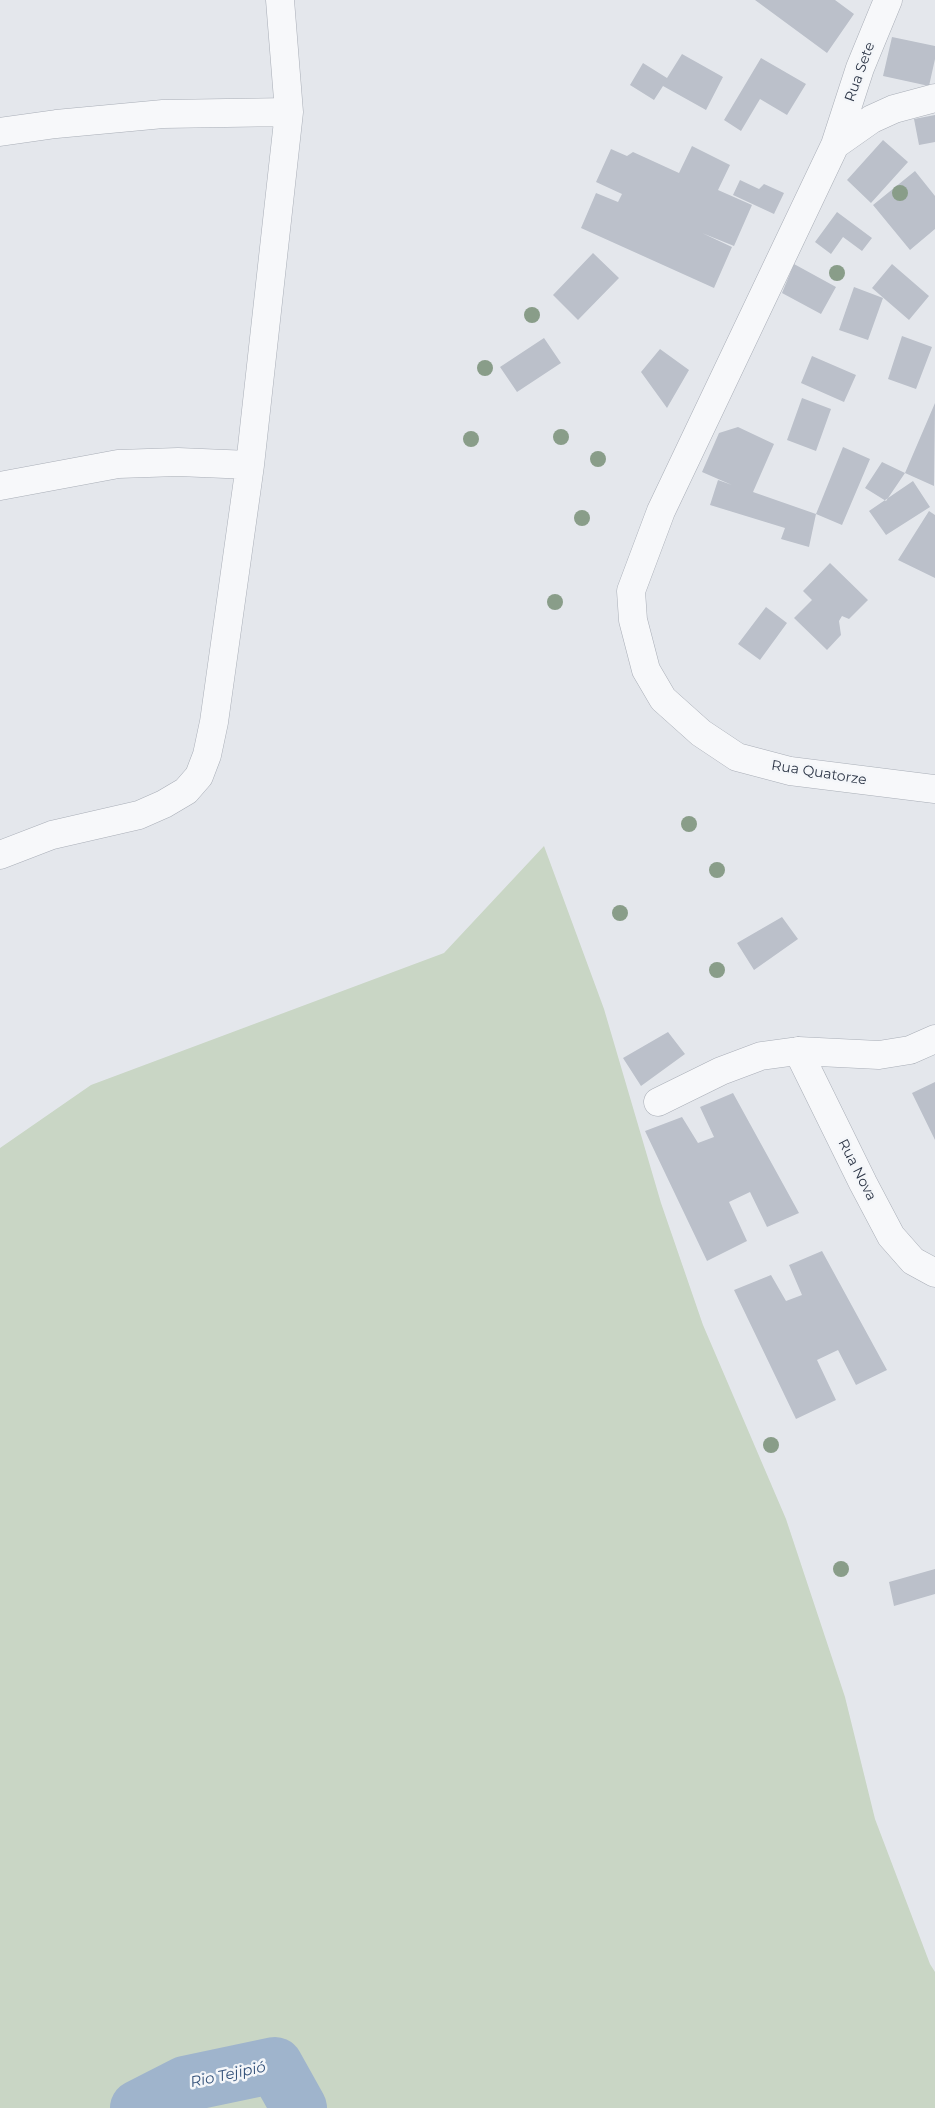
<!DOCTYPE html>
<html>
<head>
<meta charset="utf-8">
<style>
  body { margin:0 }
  canvas { display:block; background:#e4e7ec }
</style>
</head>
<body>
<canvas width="935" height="2108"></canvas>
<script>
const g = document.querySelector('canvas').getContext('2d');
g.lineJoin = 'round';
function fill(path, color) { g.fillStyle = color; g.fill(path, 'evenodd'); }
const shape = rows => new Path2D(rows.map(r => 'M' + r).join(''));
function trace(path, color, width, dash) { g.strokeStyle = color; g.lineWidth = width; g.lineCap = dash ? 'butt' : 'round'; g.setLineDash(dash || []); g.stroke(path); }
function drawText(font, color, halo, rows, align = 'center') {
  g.font = font + ' Montserrat,sans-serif'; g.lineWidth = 5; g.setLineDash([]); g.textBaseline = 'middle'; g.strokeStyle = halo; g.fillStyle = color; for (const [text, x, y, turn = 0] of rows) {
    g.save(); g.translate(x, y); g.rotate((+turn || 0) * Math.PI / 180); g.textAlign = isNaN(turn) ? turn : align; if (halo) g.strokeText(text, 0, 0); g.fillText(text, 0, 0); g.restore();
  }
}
const green = shape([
  [544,846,604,1009,661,1203,703,1325,786,1519,845,1697,875,1819,930,1964,935,1972,935,2108,0,2108,0,1148,91,1085,444,953]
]);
const river = shape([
  [138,2108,185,2084,275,2065,299,2108]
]);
const building = shape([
  [755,0,835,0,854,14,827,53],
  [892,37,935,46,935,59,929,86,883,76],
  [682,54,723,77,706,110,663,86,654,100,630,85,643,63,667,78],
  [761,58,806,84,787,115,760,99,741,131,724,120],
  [935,115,935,142,919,145,914,119],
  [883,140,908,162,871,203,847,180],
  [692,146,730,165,718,190,752,205,734,246,702,233,732,247,714,288,581,228,596,193,618,202,622,194,596,182,611,149,627,156,633,152,679,173],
  [915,171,935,196,935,229,910,250,873,205],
  [740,180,759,189,764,184,784,193,774,214,733,195],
  [837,212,872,238,862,251,843,237,831,254,815,242],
  [593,253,619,278,578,320,553,295],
  [794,264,836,287,821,314,782,293],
  [892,264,929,296,909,320,872,288],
  [854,287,883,298,868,340,839,330],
  [902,336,932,347,916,389,888,379],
  [544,338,561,363,517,392,500,367],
  [660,349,689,370,667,408,641,372],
  [812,356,856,375,844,402,801,383],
  [802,398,831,409,816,451,787,440],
  [935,403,934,486,905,473,886,501,865,488,882,462,905,473],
  [738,427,774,444,753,492,816,514,809,547,781,539,785,528,710,505,718,480,732,485,702,472,719,433],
  [843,447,870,459,842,525,816,514],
  [913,481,930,507,886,535,869,511],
  [929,511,935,515,935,578,898,560],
  [830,563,868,600,849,619,842,616,839,621,841,635,827,650,794,618,812,600,803,591],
  [766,607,787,623,760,660,738,644],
  [782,917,798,939,754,970,737,943],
  [668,1032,685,1054,641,1086,623,1058],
  [935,1082,935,1140,912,1093],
  [733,1093,799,1213,767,1227,750,1192,729,1202,747,1241,707,1261,645,1131,682,1117,698,1143,714,1137,700,1107],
  [822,1251,887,1370,856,1385,838,1350,817,1360,836,1400,796,1419,734,1290,771,1275,786,1301,802,1295,789,1265],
  [935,1569,935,1594,894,1606,889,1582]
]);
const minor = shape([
  [888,0,860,68,835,145,661,511,631,591,633,620,646,670,663,699,701,733,737,757,790,771,935,789],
  [0,132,56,124,163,114,289,112],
  [835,145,872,119,894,109,935,98],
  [0,486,118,464,178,462,250,465],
  [0,855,52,835,139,815,164,804,186,791,199,776,207,755,214,722,250,465,289,112,280,0],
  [798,1051,863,1183,891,1236,913,1261,935,1273],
  [658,1102,721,1071,761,1056,798,1051,879,1055,910,1050,935,1039]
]);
const trees = [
  [900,193],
  [837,273],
  [532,315],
  [485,368],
  [561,437],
  [471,439],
  [598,459],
  [582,518],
  [555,602],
  [689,824],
  [717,870],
  [620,913],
  [717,970],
  [771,1445],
  [841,1569]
];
const streetNames = [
  ["Rua Sete",860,72,-70],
  ["Rua Quatorze",819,773,9],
  ["Rua Nova",857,1170,63]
];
const waterNames = [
  ["Rio Tejipió",228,2075,-12]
];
fill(green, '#c9d6c5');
trace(river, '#9fb4cc', 56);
fill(building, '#bbc0ca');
trace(minor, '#a9aeb7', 29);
trace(minor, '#f7f8fa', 28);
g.fillStyle = '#899d89';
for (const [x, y] of trees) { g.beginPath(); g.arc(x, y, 8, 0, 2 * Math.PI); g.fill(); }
drawText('14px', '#2b3445', '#f4f6f9', streetNames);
drawText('italic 15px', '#34527a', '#f4f6f9', waterNames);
</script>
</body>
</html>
